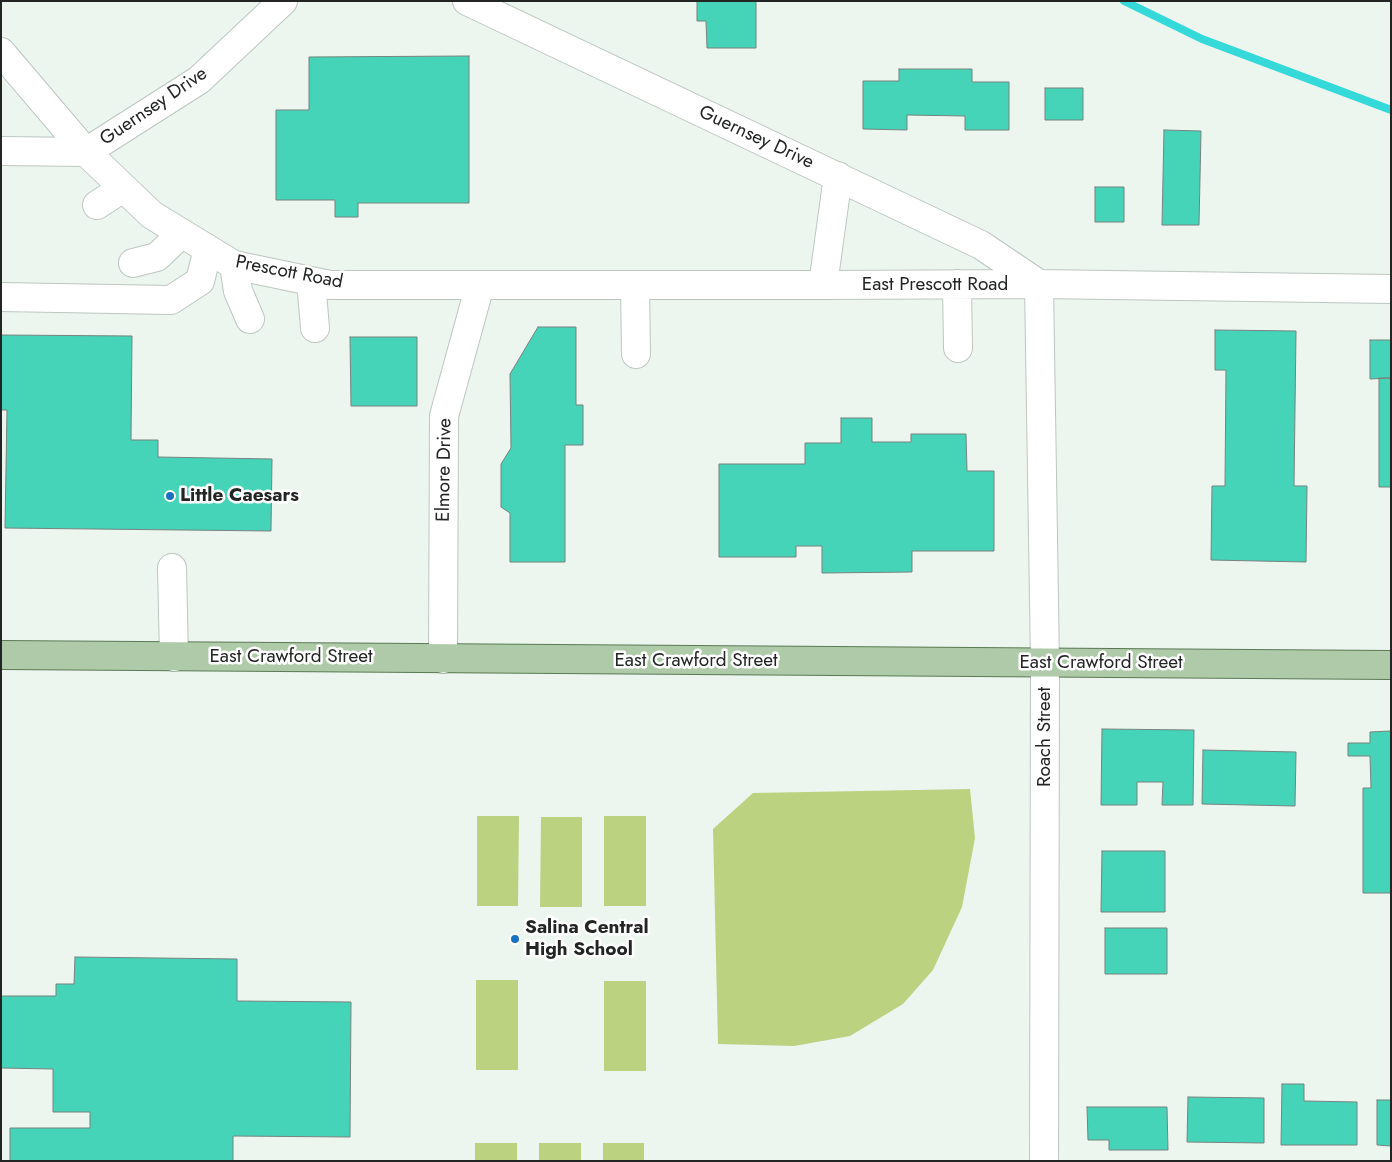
<!DOCTYPE html>
<html>
<head>
<meta charset="utf-8">
<style>
  body { margin:0 }
  #map { position:relative; width:1392px; height:1162px; overflow:hidden; background:#ecf6ef; font-family:Jost,sans-serif }
  canvas { display:block }
  .frame { position:absolute; inset:0; border:2px solid #222523; pointer-events:none }
</style>
</head>
<body>
<div id="map">
<canvas width="1392" height="1162"></canvas>
<div class="frame"></div>
</div>
<script>
const g = document.querySelector('canvas').getContext('2d');
g.lineJoin = 'round';
function fill(path, color) { g.fillStyle = color; g.fill(path, 'evenodd'); }
const shape = rows => new Path2D(rows.map(r => 'M' + r).join(''));
function trace(path, color, width, dash) { g.strokeStyle = color; g.lineWidth = width; g.lineCap = dash ? 'butt' : 'round'; g.setLineDash(dash || []); g.stroke(path); }
function drawText(font, color, halo, rows, align = 'center') {
  g.font = font + ' Jost,sans-serif'; g.lineWidth = 5; g.setLineDash([]); g.textBaseline = 'middle'; g.strokeStyle = halo; g.fillStyle = color; for (const [text, x, y, turn = 0] of rows) {
    g.save(); g.translate(x, y); g.rotate((+turn || 0) * Math.PI / 180); g.textAlign = isNaN(turn) ? turn : align; if (halo) g.strokeText(text, 0, 0); g.fillText(text, 0, 0); g.restore();
  }
}
const green = shape([
  [970,789,975,838,962,907,933,970,903,1004,850,1036,794,1046,718,1044,713,829,753,793],
  [477,816,519,816,518,906,477,906],
  [604,816,646,816,646,906,604,906],
  [541,817,582,817,582,907,540,907],
  [476,980,518,980,518,1070,476,1070],
  [604,981,646,981,646,1071,604,1071],
  [475,1143,517,1143,517,1161,475,1161],
  [539,1143,581,1143,581,1161,539,1161],
  [603,1143,644,1143,644,1161,603,1161]
]);
const stream = shape([
  [1124,1,1202,39,1391,110]
]);
const building = shape([
  [697,1,756,1,756,48,707,48,706,21,697,21,697,1],
  [469,56,469,203,358,203,358,217,335,217,335,200,276,200,276,110,309,110,309,57,469,56],
  [899,69,972,69,972,82,1009,82,1009,130,965,130,965,116,907,115,907,130,863,129,863,81,899,81,899,69],
  [1045,88,1083,88,1083,120,1045,120,1045,88],
  [1164,130,1201,131,1199,225,1162,225,1164,130],
  [1095,187,1124,187,1124,222,1095,222,1095,187],
  [538,327,576,327,576,405,583,405,583,445,565,445,565,562,510,562,510,513,501,507,501,464,511,448,510,374,538,327],
  [1215,330,1296,331,1294,486,1307,486,1306,562,1211,560,1212,486,1225,486,1226,370,1215,370,1215,330],
  [1,335,132,336,131,440,158,440,158,457,272,459,271,531,5,528,7,410,1,410,1,335],
  [350,337,417,337,417,406,351,406,350,337],
  [1370,340,1391,340,1391,378,1370,379,1370,340],
  [1379,378,1391,378,1391,487,1379,487,1379,378],
  [841,418,872,418,872,442,911,442,911,434,966,434,967,471,994,471,994,551,912,551,912,572,822,573,822,546,796,546,796,557,719,557,719,464,805,464,805,443,841,443,841,418],
  [1102,729,1194,730,1193,805,1162,805,1163,782,1137,782,1137,805,1101,805,1102,729],
  [1391,731,1391,893,1363,893,1363,788,1371,788,1370,756,1348,756,1348,743,1370,743,1370,732,1391,731],
  [1203,750,1296,752,1295,806,1202,804,1203,750],
  [1102,851,1165,851,1165,912,1101,912,1102,851],
  [1105,928,1167,928,1167,974,1105,974,1105,928],
  [75,957,237,959,237,1001,351,1002,350,1137,233,1136,233,1161,10,1161,10,1128,90,1128,90,1112,53,1112,53,1069,1,1068,1,996,56,996,56,984,74,984,75,957],
  [1282,1084,1304,1084,1304,1101,1357,1102,1357,1145,1281,1145,1282,1084],
  [1188,1097,1264,1098,1264,1143,1187,1142,1188,1097],
  [1377,1100,1391,1100,1391,1146,1377,1145,1377,1100],
  [1087,1107,1167,1107,1168,1150,1109,1150,1109,1140,1088,1140,1087,1107]
]);
const minor = shape([
  [467,1,981,245,1039,284,1045,663,1044,1161],
  [1,52,86,152,152,215,234,265,330,285,823,285,1039,284,1391,289],
  [1,151,86,152,199,80,283,1],
  [97,205,123,188],
  [133,263,157,257,182,233],
  [234,265,238,291,250,319],
  [311,281,315,328],
  [957,284,958,348],
  [635,285,636,354],
  [823,285,838,176],
  [1,297,171,300,200,281,208,249],
  [172,568,174,657],
  [443,659,444,416,480,285]
]);
const major = shape([
  [1,655,1391,665]
]);
const markers = [
  [170,496,5,"#1a71be"],
  [515,939,5,"#1a71be"]
];
const streetNames = [
  ["Guernsey Drive",154,107,-34],
  ["Guernsey Drive",756,138,25],
  ["Prescott Road",289,273,11],
  ["East Prescott Road",935,285],
  ["Elmore Drive",445,470,-89],
  ["East Crawford Street",291,657],
  ["East Crawford Street",696,661],
  ["East Crawford Street",1101,663],
  ["Roach Street",1045,737,-90]
];
const poiNames = [
  ["Little Caesars",180,496],
  ["Salina Central",525,928],
  ["High School",525,950]
];
fill(green, '#bbd280');
trace(stream, '#35d9da', 8);
fill(building, '#45d4b8');
trace(building, '#77827f', 1);
trace(minor, '#bdc6c0', 30);
trace(major, '#5a7954', 30);
trace(minor, '#fff', 28);
trace(major, '#aecaa8', 28);
for (const [x, y, r, color] of markers) { const dot = new Path2D(); dot.arc(x, y, r, 0, 2 * Math.PI); g.fillStyle = color; g.fill(dot); trace(dot, '#fff', 2); }
drawText('19px', '#222523', '#fff', streetNames);
drawText('bold 19px', '#222523', '#fff', poiNames, 'left');
</script>
</body>
</html>
